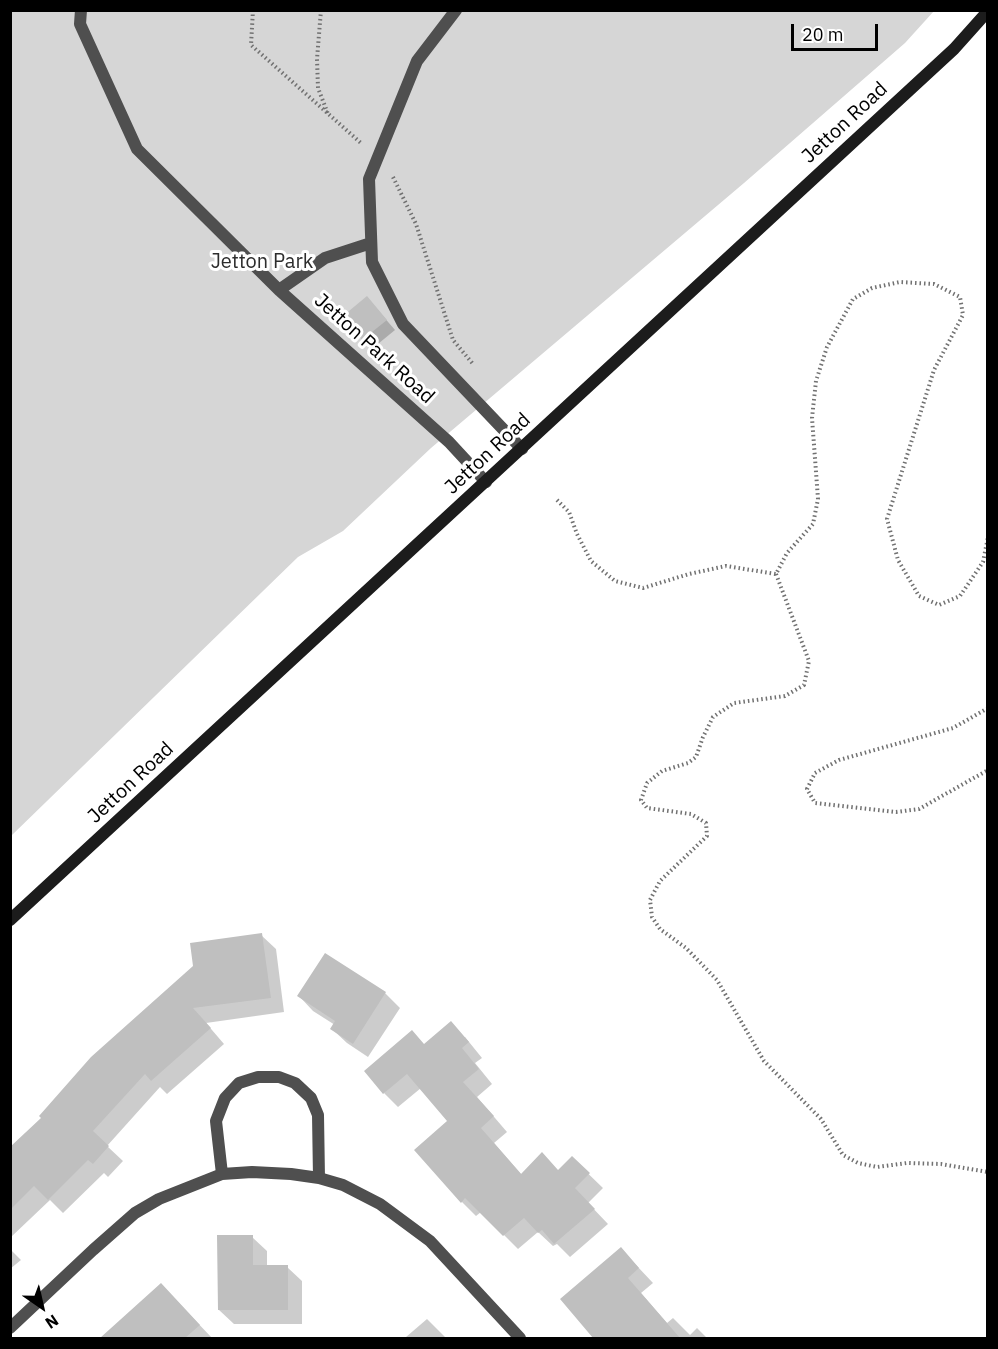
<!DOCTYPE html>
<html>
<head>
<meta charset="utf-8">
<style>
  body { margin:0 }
  #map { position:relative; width:998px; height:1349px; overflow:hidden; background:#fff; font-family:"IBM Plex Sans",sans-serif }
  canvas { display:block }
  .frame { position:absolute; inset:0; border:12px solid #000; pointer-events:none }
  .north { position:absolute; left:12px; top:1277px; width:60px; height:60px; -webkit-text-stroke:4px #fff; paint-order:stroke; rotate:146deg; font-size:16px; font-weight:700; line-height:24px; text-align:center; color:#000 }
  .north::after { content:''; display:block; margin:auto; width:21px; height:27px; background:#000; clip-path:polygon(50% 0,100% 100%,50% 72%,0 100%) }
  .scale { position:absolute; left:791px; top:24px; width:87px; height:27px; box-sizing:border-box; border:3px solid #000; border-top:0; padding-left:8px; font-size:18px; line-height:21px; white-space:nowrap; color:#000; -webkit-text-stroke:4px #fff; paint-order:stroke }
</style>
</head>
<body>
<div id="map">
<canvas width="998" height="1349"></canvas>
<div class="frame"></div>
<div class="north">N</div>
<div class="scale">20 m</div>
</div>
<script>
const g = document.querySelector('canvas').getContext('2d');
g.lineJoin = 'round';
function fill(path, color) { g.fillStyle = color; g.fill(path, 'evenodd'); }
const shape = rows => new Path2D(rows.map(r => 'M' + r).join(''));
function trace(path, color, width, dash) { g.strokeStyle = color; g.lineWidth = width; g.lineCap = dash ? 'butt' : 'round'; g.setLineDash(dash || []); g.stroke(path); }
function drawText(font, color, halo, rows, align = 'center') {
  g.font = font + ' "IBM Plex Sans",sans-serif'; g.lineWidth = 6; g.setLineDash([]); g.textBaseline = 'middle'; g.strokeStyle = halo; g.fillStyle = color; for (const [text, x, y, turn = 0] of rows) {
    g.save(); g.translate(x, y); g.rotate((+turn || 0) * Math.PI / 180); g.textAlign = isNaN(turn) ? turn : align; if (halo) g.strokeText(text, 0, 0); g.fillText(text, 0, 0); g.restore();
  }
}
const green = shape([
  [11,11,934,11,905,43,744,183,431,448,343,531,298,557,11,836]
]);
const shadow = shape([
  [376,308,395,330,373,348,363,339],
  [261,935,276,949,284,1012,206,1023,224,1044,167,1094,160,1087,107,1146,123,1161,108,1177,104,1173,63,1213,50,1200,10,1238,10,1149],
  [385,993,400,1008,368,1057,347,1043,332,1029,335,1025,313,1011,299,996],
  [465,1037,482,1058,475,1063,492,1084,477,1097,507,1132,494,1143,522,1175,559,1172,572,1158,603,1188,588,1203,608,1224,570,1257,557,1244,553,1246,538,1232,518,1249,481,1212,476,1216,462,1202,449,1122,421,1088,398,1107,384,1093,425,1045],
  [252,1237,267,1251,267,1267,287,1267,302,1281,302,1324,234,1324,219,1310],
  [10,1249,21,1260,10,1269],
  [621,1249,653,1283,641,1293,667,1323,673,1318,690,1335,697,1328,707,1338,595,1338,562,1299],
  [175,1299,212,1338,109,1338,106,1335],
  [427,1319,446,1338,407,1338,406,1337]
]);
const building = shape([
  [367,296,387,320,362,340,343,316],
  [262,933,271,998,193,1008,211,1028,151,1081,145,1074,93,1131,109,1146,93,1164,88,1160,48,1200,34,1186,10,1210,10,1147,41,1118,39,1116,91,1057,193,966,190,943],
  [325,953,386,992,353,1044,330,1029,335,1021,297,996],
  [451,1021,469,1042,462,1048,479,1069,463,1082,494,1116,481,1128,521,1174,542,1152,558,1170,572,1156,590,1173,575,1188,595,1209,554,1244,542,1230,538,1233,524,1218,503,1236,465,1198,461,1203,414,1150,447,1121,407,1074,383,1094,364,1071,412,1030,424,1044],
  [217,1235,253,1235,253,1265,288,1265,288,1310,218,1310],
  [621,1247,639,1268,628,1278,680,1338,593,1338,560,1299],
  [161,1283,200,1325,185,1338,100,1338]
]);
const path = shape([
  [253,10,251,45,361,143],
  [321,10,317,59,318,88,328,114],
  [393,177,416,224,453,340,473,364],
  [557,500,569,512,577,534,591,561,615,581,643,588,689,574,726,566,776,574,787,553,813,524,818,499,812,418,816,381,827,347,853,299,872,288,900,282,934,284,960,297,963,315,934,370,887,519,898,560,919,596,939,605,960,596,983,562,988,537],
  [776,574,809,661,804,685,785,696,734,703,713,717,703,737,696,757,688,763,662,771,647,783,641,800,647,808,691,814,706,823,707,836,660,881,650,900,652,917,660,929,686,948,717,980,764,1061,821,1119,843,1155,858,1163,877,1167,907,1163,941,1164,988,1172],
  [988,708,953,728,839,760,815,773,807,789,815,803,896,812,919,809,988,770]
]);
const lane = shape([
  [81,10,80,24,137,149,279,290,449,442,486,482],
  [456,10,417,61,369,179,372,262,403,324,522,449],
  [279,290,325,258,371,243]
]);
const street = shape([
  [222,1174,216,1121,225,1098,239,1083,258,1077,279,1077,295,1083,311,1098,318,1115,319,1178],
  [10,1328,93,1250,135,1213,159,1199,222,1174,252,1172,291,1174,319,1178,343,1185,380,1204,430,1241,520,1338]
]);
const secondary = shape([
  [10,920,954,49,988,11]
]);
const streetNames = [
  ["Jetton Road",845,123,-43],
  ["Jetton Park Road",374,349,42],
  ["Jetton Road",488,454,-43],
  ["Jetton Road",131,783,-43]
];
const parkNames = [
  ["Jetton Park",262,262]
];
fill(green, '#d6d6d6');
fill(shadow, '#0003');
fill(building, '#bfbfbf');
trace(path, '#717171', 4, [1.5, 3]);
trace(lane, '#4f4f4f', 12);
trace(street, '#4f4f4f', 12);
trace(secondary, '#1c1c1c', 12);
drawText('20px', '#000', '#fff', streetNames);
drawText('20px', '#2d2d2d', '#fff', parkNames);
</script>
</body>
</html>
